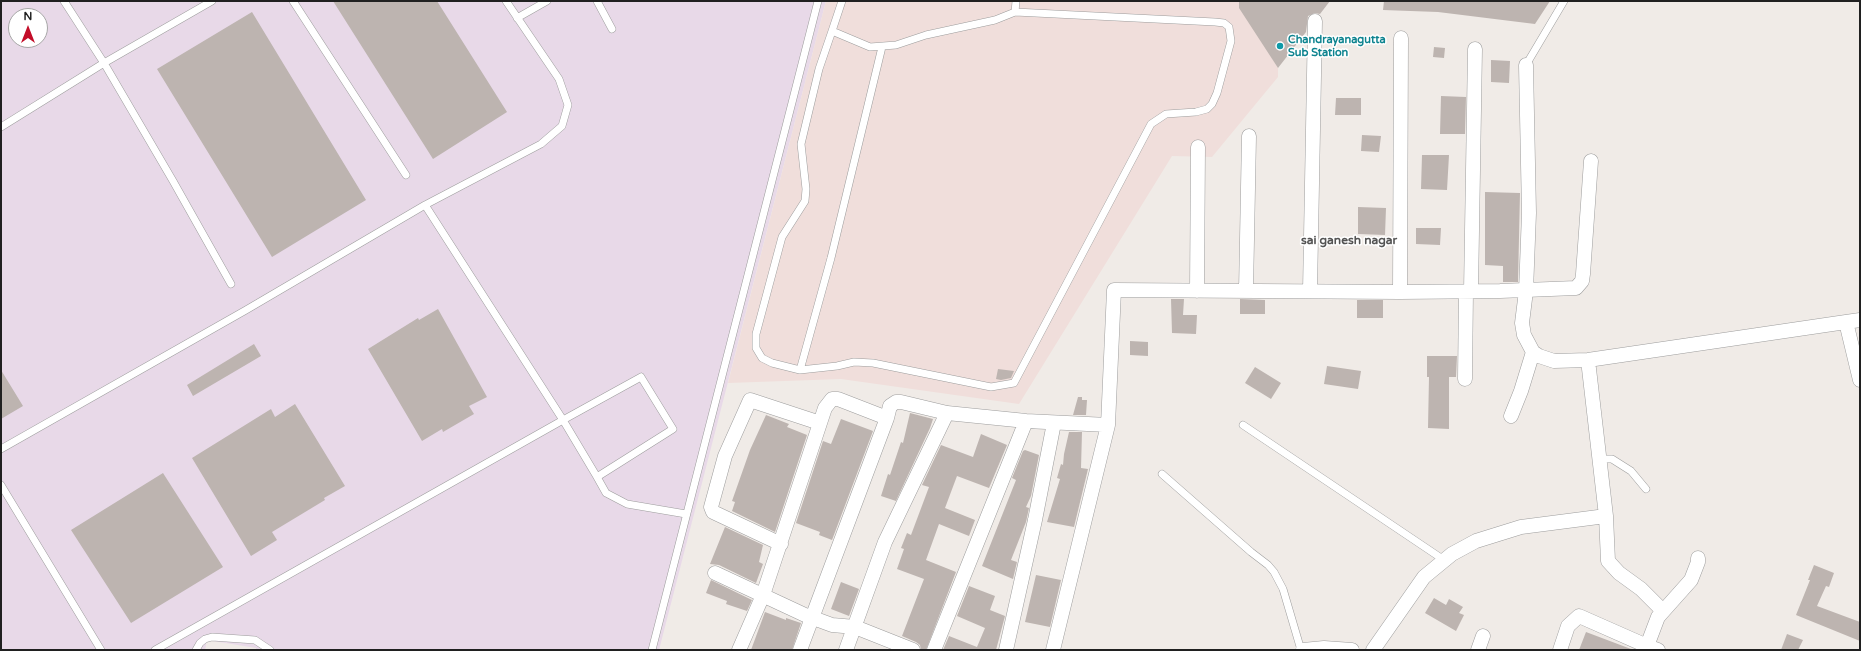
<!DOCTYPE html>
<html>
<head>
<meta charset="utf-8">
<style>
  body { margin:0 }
  #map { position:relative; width:1861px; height:651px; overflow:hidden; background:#f0ebe7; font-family:"Varela Round",sans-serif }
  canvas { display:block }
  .frame { position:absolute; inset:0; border:2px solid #202020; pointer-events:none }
  .north { position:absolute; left:8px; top:8px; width:40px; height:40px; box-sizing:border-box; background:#fff; border:1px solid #a6a6a6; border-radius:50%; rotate:0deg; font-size:11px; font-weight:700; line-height:16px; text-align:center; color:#202020 }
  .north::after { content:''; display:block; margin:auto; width:14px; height:18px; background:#c30d29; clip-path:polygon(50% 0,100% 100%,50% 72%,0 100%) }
</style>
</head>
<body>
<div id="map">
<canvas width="1861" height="651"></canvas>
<div class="frame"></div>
<div class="north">N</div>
</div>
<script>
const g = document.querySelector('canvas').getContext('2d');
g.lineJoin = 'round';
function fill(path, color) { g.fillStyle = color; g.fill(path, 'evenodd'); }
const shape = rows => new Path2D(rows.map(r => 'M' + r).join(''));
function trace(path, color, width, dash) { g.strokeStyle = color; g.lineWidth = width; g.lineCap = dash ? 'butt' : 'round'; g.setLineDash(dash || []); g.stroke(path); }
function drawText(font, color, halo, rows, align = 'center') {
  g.font = font + ' "Varela Round",sans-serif'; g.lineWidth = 3; g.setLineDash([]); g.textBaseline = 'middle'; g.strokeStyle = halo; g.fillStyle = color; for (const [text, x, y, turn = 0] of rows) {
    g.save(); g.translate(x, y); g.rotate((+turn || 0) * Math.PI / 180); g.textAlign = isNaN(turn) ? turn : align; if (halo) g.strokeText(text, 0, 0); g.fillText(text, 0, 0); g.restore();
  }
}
const industrial = shape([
  [1,1,826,1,659,650,256,650,256,648,207,640,205,650,1,650],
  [16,16,40,16,40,40,16,40]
]);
const military = shape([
  [826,1,1239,1,1278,68,1278,77,1212,157,1172,156,1019,404,841,379,728,383]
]);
const building = shape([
  [333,1,437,1,507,112,433,159],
  [1239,1,1330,1,1320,14,1315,13,1308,16,1306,32,1278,68,1239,8],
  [1384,1,1550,1,1535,24,1438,12,1383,10],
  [252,12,366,200,272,257,157,69],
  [1434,47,1445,48,1444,58,1433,57],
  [1491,60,1510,61,1509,83,1491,82],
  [1441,96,1466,97,1465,134,1440,134],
  [1336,98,1361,98,1361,115,1335,115],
  [1362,135,1381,136,1379,152,1361,151],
  [1422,155,1449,155,1447,190,1421,189],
  [1485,192,1520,193,1518,282,1503,282,1503,266,1485,265],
  [1358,207,1386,208,1385,235,1358,234],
  [1416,228,1441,228,1440,245,1416,244],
  [1171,299,1184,299,1183,315,1197,315,1196,334,1172,333],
  [1240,299,1265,300,1265,314,1240,314],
  [1357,300,1383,300,1383,318,1357,318],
  [438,309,487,397,469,406,474,414,443,432,442,429,422,441,368,349,418,318,419,320],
  [1130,341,1148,342,1148,356,1130,355],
  [254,344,261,356,193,396,187,385],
  [1427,356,1457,356,1456,377,1449,377,1449,429,1428,428,1429,377,1427,377],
  [1327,366,1361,371,1358,389,1324,384],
  [1255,367,1281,383,1271,399,1245,383],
  [998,369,1014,371,1011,378,1001,380,996,379],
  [1,370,23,406,1,419],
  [1078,397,1082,397,1082,400,1087,400,1086,415,1073,415],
  [295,404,345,486,324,498,325,500,272,532,277,540,251,556,192,458,271,409,275,417],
  [910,413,933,419,930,428,896,501,881,496,888,474,890,475,901,442,903,443],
  [766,415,789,424,787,427,807,435,775,532,732,511,735,502,732,501,750,450],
  [841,419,873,431,832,540,819,535,820,532,796,523,823,441,831,444],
  [1069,432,1082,432,1081,468,1088,469,1074,527,1047,522,1060,479,1057,478,1061,464,1063,465,1064,454],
  [981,434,1007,445,989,488,957,476,945,508,975,520,969,536,939,524,926,560,956,572,926,650,921,650,920,645,916,642,902,636,924,579,897,569,904,549,901,548,907,533,911,535,929,487,922,485,941,445,973,457],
  [1025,450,1039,455,1031,496,1026,507,1029,508,1026,522,1011,560,1017,562,1013,579,982,566,1016,480,1012,478,1023,451],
  [163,473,223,567,131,623,71,530],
  [725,527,763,545,759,562,763,564,756,583,719,565,710,564],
  [1814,565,1834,573,1829,587,1826,586,1817,606,1860,622,1860,641,1796,615,1810,580,1808,580],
  [1036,575,1061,580,1050,627,1025,622],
  [711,580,752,600,747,611,726,604,727,601,706,593],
  [841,582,859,589,849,616,831,609],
  [969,586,995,596,990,610,1005,616,996,650,943,650,949,636,977,647,985,628,957,616],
  [1434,598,1446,605,1449,599,1463,607,1459,613,1464,615,1456,631,1425,613],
  [765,612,786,620,786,618,801,623,792,650,751,650],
  [1586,632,1631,649,1631,650,1579,650],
  [1787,634,1803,640,1798,650,1781,650]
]);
const lane = shape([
  [64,1,104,63,173,181,231,284],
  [293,1,406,175],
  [597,1,612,29],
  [1015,12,1016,1],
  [517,18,547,1],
  [832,31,870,47,896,45,926,35,995,20,1015,12,1215,22,1224,23,1229,27,1231,41,1217,93,1212,104,1207,109,1196,112,1166,114,1151,124,1014,383,991,387,873,363,854,362,837,366,800,370,772,363,762,358,756,348,756,334,782,237,805,201,806,189,801,144,819,69,832,31,842,1],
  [1526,65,1564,1],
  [1,127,104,63,212,1],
  [800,370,831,258,882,47],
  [641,377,673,429,597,477,563,420,641,377],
  [1243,425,1444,560],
  [1,449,246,310,425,205],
  [1599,459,1612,459,1631,471,1646,489],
  [1162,474,1251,552,1268,565,1274,572,1283,589,1301,650],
  [597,477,606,493,627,504,686,514],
  [1,485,101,650],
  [155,650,563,420,425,205,541,144,562,126,568,105,559,79,506,1],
  [196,650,200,643,205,639,212,637,255,640,270,650],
  [652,650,818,1]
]);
const street = shape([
  [1526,65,1529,213,1526,291,1522,323,1524,335,1533,352,1539,356,1554,361,1588,360,1846,322],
  [1197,291,1198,147],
  [1246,291,1249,136],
  [1310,291,1315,21],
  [1471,291,1475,49],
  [1400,292,1401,38],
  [1860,320,1846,322,1860,380],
  [1588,360,1606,516,1608,561,1619,573,1641,589,1663,611],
  [1465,379,1466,291],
  [1511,416,1521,391,1533,352],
  [781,544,713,512,711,507,725,456,750,400,820,423],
  [715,573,805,615,832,625,855,627,913,650],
  [739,650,763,595,825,408,832,399,838,399,887,418,890,406,896,402,901,402,947,413,1026,421,1108,425],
  [800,650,887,418],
  [846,650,885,542,947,413],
  [934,650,1026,421],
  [1006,650,1035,520,1054,423],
  [1053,650,1108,425,1114,290,1400,292,1500,291,1576,288,1582,281,1583,274,1591,161],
  [1303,650,1324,648,1352,650],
  [1373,650,1424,577,1452,554,1476,541,1521,527,1606,516],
  [1478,650,1483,636],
  [1560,650,1568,626,1579,616,1647,646,1646,650],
  [1658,650,1647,646,1658,617,1691,580,1698,562,1698,558]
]);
const markers = [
  [1280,46,4,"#0f9aa8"]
];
const cultureNames = [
  ["Chandrayanagutta",1288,40],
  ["Sub Station",1288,53]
];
const neighbourhoodNames = [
  ["sai ganesh nagar",1349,241]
];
fill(industrial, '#e8d9e8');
fill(military, '#f0dedb');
fill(building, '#bdb4b0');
trace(lane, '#9d9d9d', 8);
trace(street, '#9d9d9d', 15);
trace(lane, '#fff', 7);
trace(street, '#fff', 14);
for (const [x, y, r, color] of markers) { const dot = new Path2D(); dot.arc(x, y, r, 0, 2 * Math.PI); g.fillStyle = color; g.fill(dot); trace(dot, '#fff', 1.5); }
drawText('bold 11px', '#0d838f', '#fff', cultureNames, 'left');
drawText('bold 12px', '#535353', '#fff', neighbourhoodNames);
</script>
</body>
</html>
